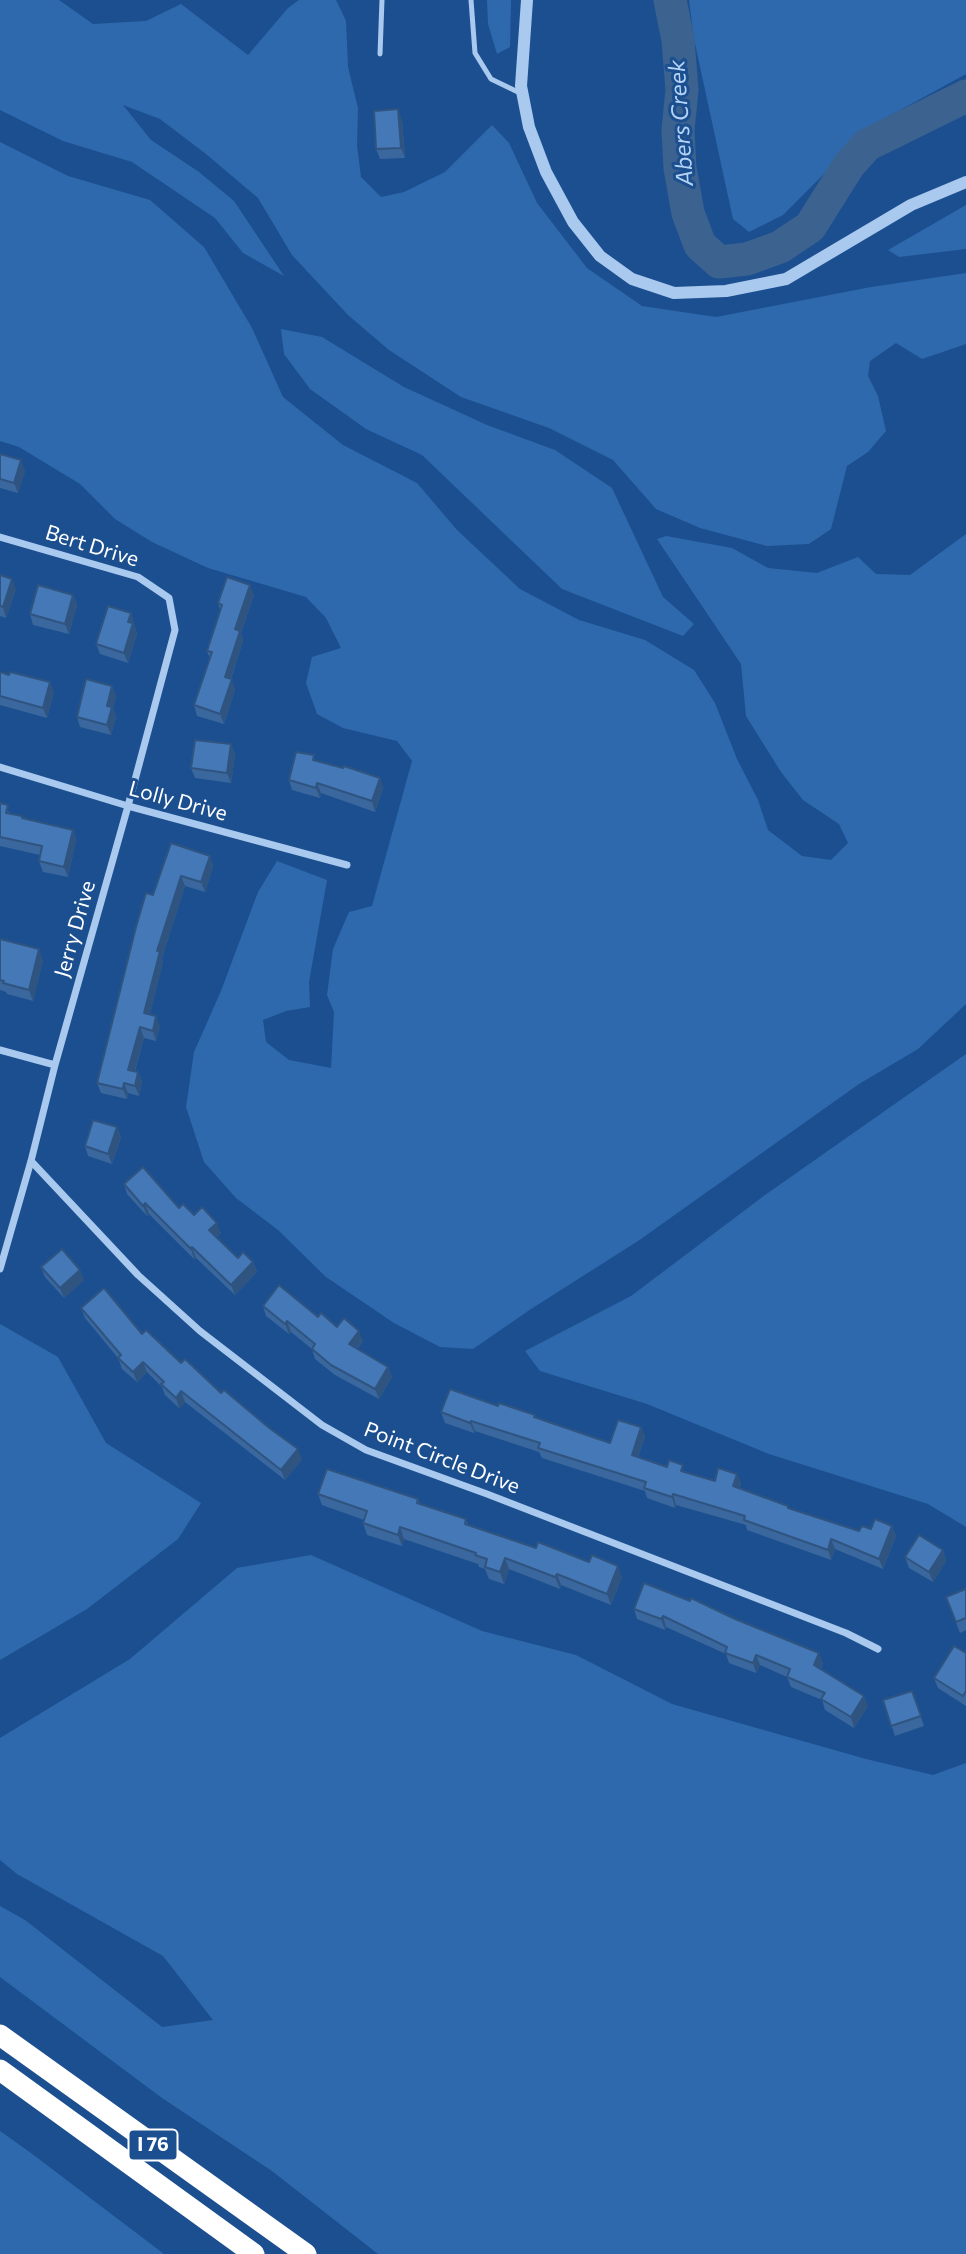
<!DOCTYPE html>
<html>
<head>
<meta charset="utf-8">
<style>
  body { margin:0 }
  canvas { display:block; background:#1b4f8f }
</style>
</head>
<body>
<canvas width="966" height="2254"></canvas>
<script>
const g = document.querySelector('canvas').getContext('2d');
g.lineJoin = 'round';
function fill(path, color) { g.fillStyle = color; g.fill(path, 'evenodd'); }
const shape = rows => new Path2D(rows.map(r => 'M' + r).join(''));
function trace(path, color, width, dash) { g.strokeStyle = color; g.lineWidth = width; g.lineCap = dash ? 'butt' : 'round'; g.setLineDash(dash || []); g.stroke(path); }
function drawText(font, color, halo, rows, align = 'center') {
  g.font = font + ' Commissioner,sans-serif'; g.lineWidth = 6; g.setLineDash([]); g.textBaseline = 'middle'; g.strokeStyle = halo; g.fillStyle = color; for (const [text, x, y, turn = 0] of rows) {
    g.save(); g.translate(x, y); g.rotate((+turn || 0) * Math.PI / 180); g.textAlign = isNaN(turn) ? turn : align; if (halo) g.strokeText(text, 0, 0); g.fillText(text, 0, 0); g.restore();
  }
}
const green = shape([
  [0,0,59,0,93,24,146,21,181,4,248,55,288,8,299,0,336,0,346,21,348,67,358,108,357,146,361,177,381,197,404,192,445,172,492,125,509,143,537,203,587,268,642,306,716,317,871,287,966,273,966,344,922,359,896,343,870,361,868,376,878,396,886,431,868,452,847,466,831,529,809,544,767,546,700,528,656,509,613,460,549,428,461,397,389,350,348,315,292,255,258,198,206,154,160,119,123,105,151,140,199,172,234,201,284,276,243,253,215,218,132,162,63,141,0,110],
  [487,0,511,0,510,47,497,54,488,24],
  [689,0,966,0,966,74,882,120,834,164,783,215,749,232,733,219,694,39],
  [0,142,68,176,150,200,204,247,252,328,283,397,343,445,417,483,457,530,520,589,579,620,645,640,694,670,715,703,737,759,758,800,768,830,802,856,831,860,848,843,839,824,803,800,781,772,746,716,741,664,657,539,666,536,732,548,768,568,817,573,858,557,876,574,910,575,966,534,966,1004,918,1049,859,1084,638,1241,531,1309,473,1349,440,1347,394,1323,326,1277,278,1230,236,1198,204,1162,186,1107,194,1052,221,991,258,892,277,861,327,880,309,982,310,1007,286,1011,263,1020,266,1042,289,1060,331,1068,334,1012,327,995,333,949,349,912,372,906,412,761,397,741,343,728,317,714,306,683,312,657,341,648,326,618,306,597,208,568,152,542,115,519,80,484,19,447,0,441],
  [966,205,966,249,899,257,888,250],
  [281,329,322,337,404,387,487,425,555,450,612,488,663,597,694,624,683,636,562,589,422,455,366,429,310,389,284,354],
  [966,1054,966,1527,928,1504,769,1454,647,1404,540,1371,525,1351,631,1296,765,1195],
  [0,1324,58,1357,106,1443,201,1503,178,1539,87,1609,0,1660],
  [311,1555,482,1631,576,1655,672,1704,866,1759,933,1775,966,1763,966,2254,378,2254,272,2171,162,2098,0,1977,0,1906,25,1920,162,2027,213,2020,163,1956,17,1874,0,1860,0,1738,130,1659,237,1568],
  [0,2131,31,2153,164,2254,0,2254]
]);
const river = shape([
  [670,0,678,40,682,90,678,130,680,168,688,213,700,245,719,262,747,259,780,247,810,227,849,165,867,145,966,96]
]);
const service = shape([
  [471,0,475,53,491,79,520,93],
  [380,54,382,0]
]);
const minor = shape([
  [0,537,138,577,169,598,175,630,128,806,55,1065,31,1161,0,1269],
  [0,767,128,806,347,865],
  [0,1050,55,1065],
  [31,1161,138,1275,200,1331,322,1425,366,1450,487,1494,846,1633,878,1649]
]);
const tertiary = shape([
  [527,0,521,86,529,127,546,172,573,222,600,256,632,279,674,293,726,291,786,279,911,205,966,182]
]);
const motorway = shape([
  [0,2035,306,2254],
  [0,2070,254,2254]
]);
const wall = shape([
  [402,120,405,158,380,159,376,149],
  [0,454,25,471,18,493,0,488],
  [0,575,16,589,6,618,0,616],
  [73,595,77,605,69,634,33,625,30,614],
  [254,595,241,633,243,641,231,679,235,690,224,724,197,716,194,705,210,659,207,651,220,610,218,603],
  [131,613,137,634,128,663,100,654,96,644],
  [0,672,54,692,47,718,0,705],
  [112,686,116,696,113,708,116,717,111,735,80,727,77,717],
  [231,744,235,755,231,783,195,778,191,768],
  [316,761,380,778,383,788,375,812,321,793,320,798,292,790,289,780],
  [0,803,11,814,22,816,23,819,73,830,76,840,68,877,43,872,39,861,40,855,0,846],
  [210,856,213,866,205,892,185,886,162,958,163,962,150,1014,160,1026,156,1041,144,1038,135,1071,138,1072,142,1082,139,1096,128,1093,127,1099,101,1093,97,1083,153,895],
  [0,939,43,960,33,1001,7,994,6,992,0,990],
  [117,1127,121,1137,112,1164,88,1156,85,1146],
  [124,1184,194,1215,221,1233,217,1237,238,1258,253,1262,257,1272,235,1295,196,1258,194,1259,149,1214,147,1216,127,1194],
  [41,1267,84,1280,64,1298,45,1277],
  [263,1306,318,1317,363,1341,357,1349,388,1367,392,1377,379,1399,335,1375,315,1359,312,1349,291,1332,289,1334,266,1316],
  [81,1308,142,1334,221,1393,302,1459,285,1480,185,1402,179,1408,165,1395,162,1387,147,1372,137,1382,122,1369,118,1358,85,1318],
  [498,1406,535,1415,536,1418,610,1443,641,1427,645,1437,638,1457,715,1481,737,1474,741,1484,739,1489,789,1508,859,1531,892,1526,896,1536,883,1569,835,1549,831,1560,747,1530,746,1525,676,1505,675,1508,647,1498,645,1491,542,1458,539,1452,475,1431,474,1433,445,1423,441,1412],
  [318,1494,418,1499,420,1504,466,1519,468,1525,622,1577,611,1605,561,1585,560,1589,509,1569,504,1584,489,1579,485,1569,479,1567,478,1564,404,1539,402,1546,367,1535,363,1523,364,1520,322,1505],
  [943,1550,946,1561,933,1582,909,1568,905,1557],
  [966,1589,966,1630,960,1633,946,1597],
  [634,1609,823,1663,821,1669,868,1706,854,1728,825,1710,822,1700,791,1687,787,1677,760,1665,756,1673,729,1663,726,1654,666,1627,665,1630,637,1619],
  [966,1653,966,1706,938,1688,934,1678],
  [912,1691,924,1726,895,1736,883,1700]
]);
const shadedWall = shape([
  [398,109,402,120,405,158,401,148],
  [21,460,25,471,18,493,14,483],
  [12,579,16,589,6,618,3,607],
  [250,585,254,595,241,633,243,641,228,687,225,677,235,629],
  [73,595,77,605,69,634,65,624],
  [131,613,137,634,128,663,124,653,128,622],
  [232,679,235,690,224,724,220,714],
  [50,682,54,692,47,718,43,708],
  [112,686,116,696,113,708,116,717,111,735,107,725,107,706],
  [231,744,235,755,231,783,227,773],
  [380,778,383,788,375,812,372,801],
  [317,783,321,793,320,798,316,788],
  [73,830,76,840,68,877,64,867],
  [210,856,213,866,205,892,201,882],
  [181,876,185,886,162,958,163,962,148,1023,144,1013,157,951],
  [39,949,43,960,33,1001,29,990],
  [156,1016,160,1026,156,1041,153,1031],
  [140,1027,144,1038,132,1080,128,1070],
  [138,1072,142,1082,139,1096,135,1086],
  [124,1083,128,1093,127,1099,123,1089],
  [117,1127,121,1137,112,1164,108,1154],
  [145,1203,149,1214,147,1216,143,1206],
  [217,1223,221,1233,213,1241,209,1230],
  [192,1247,196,1258,194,1259,191,1249],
  [253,1262,257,1272,235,1295,231,1285],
  [80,1270,84,1280,64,1298,60,1288],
  [287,1321,291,1332,289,1334,285,1324],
  [359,1331,363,1341,352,1354,349,1344],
  [143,1362,147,1372,137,1382,133,1372],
  [388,1367,392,1377,379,1399,375,1389],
  [181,1391,185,1402,179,1408,176,1398],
  [471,1421,475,1431,474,1433,470,1423],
  [641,1427,645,1437,635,1465,632,1455],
  [298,1449,302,1459,285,1480,281,1470],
  [737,1474,741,1484,737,1497,733,1486],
  [673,1494,676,1505,675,1508,672,1497],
  [892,1526,896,1536,883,1569,879,1559],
  [400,1527,404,1539,402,1546,398,1535],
  [831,1539,835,1549,831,1560,828,1550],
  [943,1550,946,1561,933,1582,929,1572],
  [505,1558,509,1569,504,1584,500,1572],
  [618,1566,622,1577,611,1605,607,1594],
  [557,1574,561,1585,560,1589,555,1577],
  [663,1616,666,1627,665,1630,661,1619],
  [819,1653,823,1663,818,1675,814,1665],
  [756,1655,760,1665,756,1673,753,1663],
  [864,1696,868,1706,854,1728,851,1717]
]);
const building = shape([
  [398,109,401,148,376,149,374,111,398,109],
  [0,454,21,460,14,483,0,479,0,454],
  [0,575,12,579,3,607,0,606,0,575],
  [227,577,250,585,235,629,240,631,225,677,232,679,220,714,194,705,212,652,207,651,222,605,218,603,227,577],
  [38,585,73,595,65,624,30,614,38,585],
  [108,606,131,613,128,622,133,623,124,653,96,644,108,606],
  [0,672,9,675,10,672,50,682,43,708,0,696,0,672],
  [86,679,112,686,107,706,112,707,107,725,77,717,86,679],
  [195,740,231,744,227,773,191,768,195,740],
  [296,752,314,755,313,760,343,768,344,766,380,778,372,801,317,783,316,788,289,780,296,752],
  [0,803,8,805,6,813,22,816,22,818,73,830,64,867,39,861,42,846,0,837,0,803],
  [171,843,210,856,201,882,181,876,157,951,160,951,144,1013,156,1016,153,1031,140,1027,128,1070,138,1072,135,1086,124,1083,123,1089,97,1083,136,927,146,893,153,895,171,843],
  [0,939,39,949,29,990,3,983,4,981,0,980,0,939],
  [93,1120,117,1127,108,1154,85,1146,93,1120],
  [143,1167,179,1208,183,1204,194,1215,202,1207,217,1223,209,1230,238,1258,243,1252,253,1262,231,1285,192,1247,191,1249,145,1203,143,1206,124,1184,143,1167],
  [62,1249,80,1270,60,1288,41,1267,62,1249],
  [279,1285,318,1317,321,1313,337,1327,344,1318,359,1331,349,1344,388,1367,375,1389,331,1365,312,1349,315,1344,287,1321,285,1324,263,1306,279,1285],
  [104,1288,142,1334,146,1330,181,1363,185,1359,221,1393,224,1390,268,1427,298,1449,281,1470,181,1391,176,1398,161,1384,164,1382,143,1362,133,1372,118,1358,121,1355,81,1308,104,1288],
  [450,1389,498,1406,499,1403,535,1415,534,1417,610,1443,618,1420,641,1427,632,1455,667,1467,669,1460,683,1465,681,1471,715,1481,718,1468,737,1474,733,1486,788,1506,788,1508,859,1531,862,1526,871,1529,875,1519,892,1526,879,1559,831,1539,828,1550,744,1520,745,1516,673,1494,672,1497,644,1488,646,1482,538,1448,540,1443,471,1421,470,1423,441,1412,450,1389],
  [327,1469,418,1499,417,1503,466,1519,465,1524,536,1548,538,1542,589,1562,592,1555,618,1566,607,1594,557,1574,555,1577,505,1558,500,1572,485,1567,487,1559,475,1555,476,1553,400,1527,398,1535,363,1523,367,1511,318,1494,327,1469],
  [919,1535,943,1550,929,1572,905,1557,919,1535],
  [644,1583,690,1601,691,1598,735,1619,819,1653,814,1665,864,1696,851,1717,821,1699,825,1693,787,1677,790,1669,756,1655,753,1663,725,1653,727,1647,663,1616,661,1619,634,1609,644,1583],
  [966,1589,966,1618,956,1622,946,1597,966,1589],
  [954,1646,966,1653,966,1691,963,1696,934,1678,954,1646],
  [912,1691,921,1716,891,1726,883,1700,912,1691]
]);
const shields = [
  [153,2145,49]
];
const shieldNames = [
  ["I 76",153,2145]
];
const streetNames = [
  ["Bert Drive",92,546,17],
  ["Lolly Drive",178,801,15],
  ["Jerry Drive",75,929,-74],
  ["Point Circle Drive",442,1458,21]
];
const waterNames = [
  ["Abers Creek",681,123,-94]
];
fill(green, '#2e69ad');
trace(river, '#3c6290', 33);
trace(service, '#a9c9ee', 5);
trace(minor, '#a9c9ee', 7);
trace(tertiary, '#a9c9ee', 12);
trace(motorway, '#fff', 21);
fill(wall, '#3a679d');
fill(shadedWall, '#305480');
fill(building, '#4478b7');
trace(building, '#305480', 2);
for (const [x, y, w] of shields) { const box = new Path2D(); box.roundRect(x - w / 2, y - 15.5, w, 31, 5); g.fillStyle = '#1b4f8f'; g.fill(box); trace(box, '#fff', 2); }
drawText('bold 19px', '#fff', null, shieldNames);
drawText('21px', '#fff', '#1b4f8f', streetNames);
drawText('italic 23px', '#b5d3f5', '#1b4f8f', waterNames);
</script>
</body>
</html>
